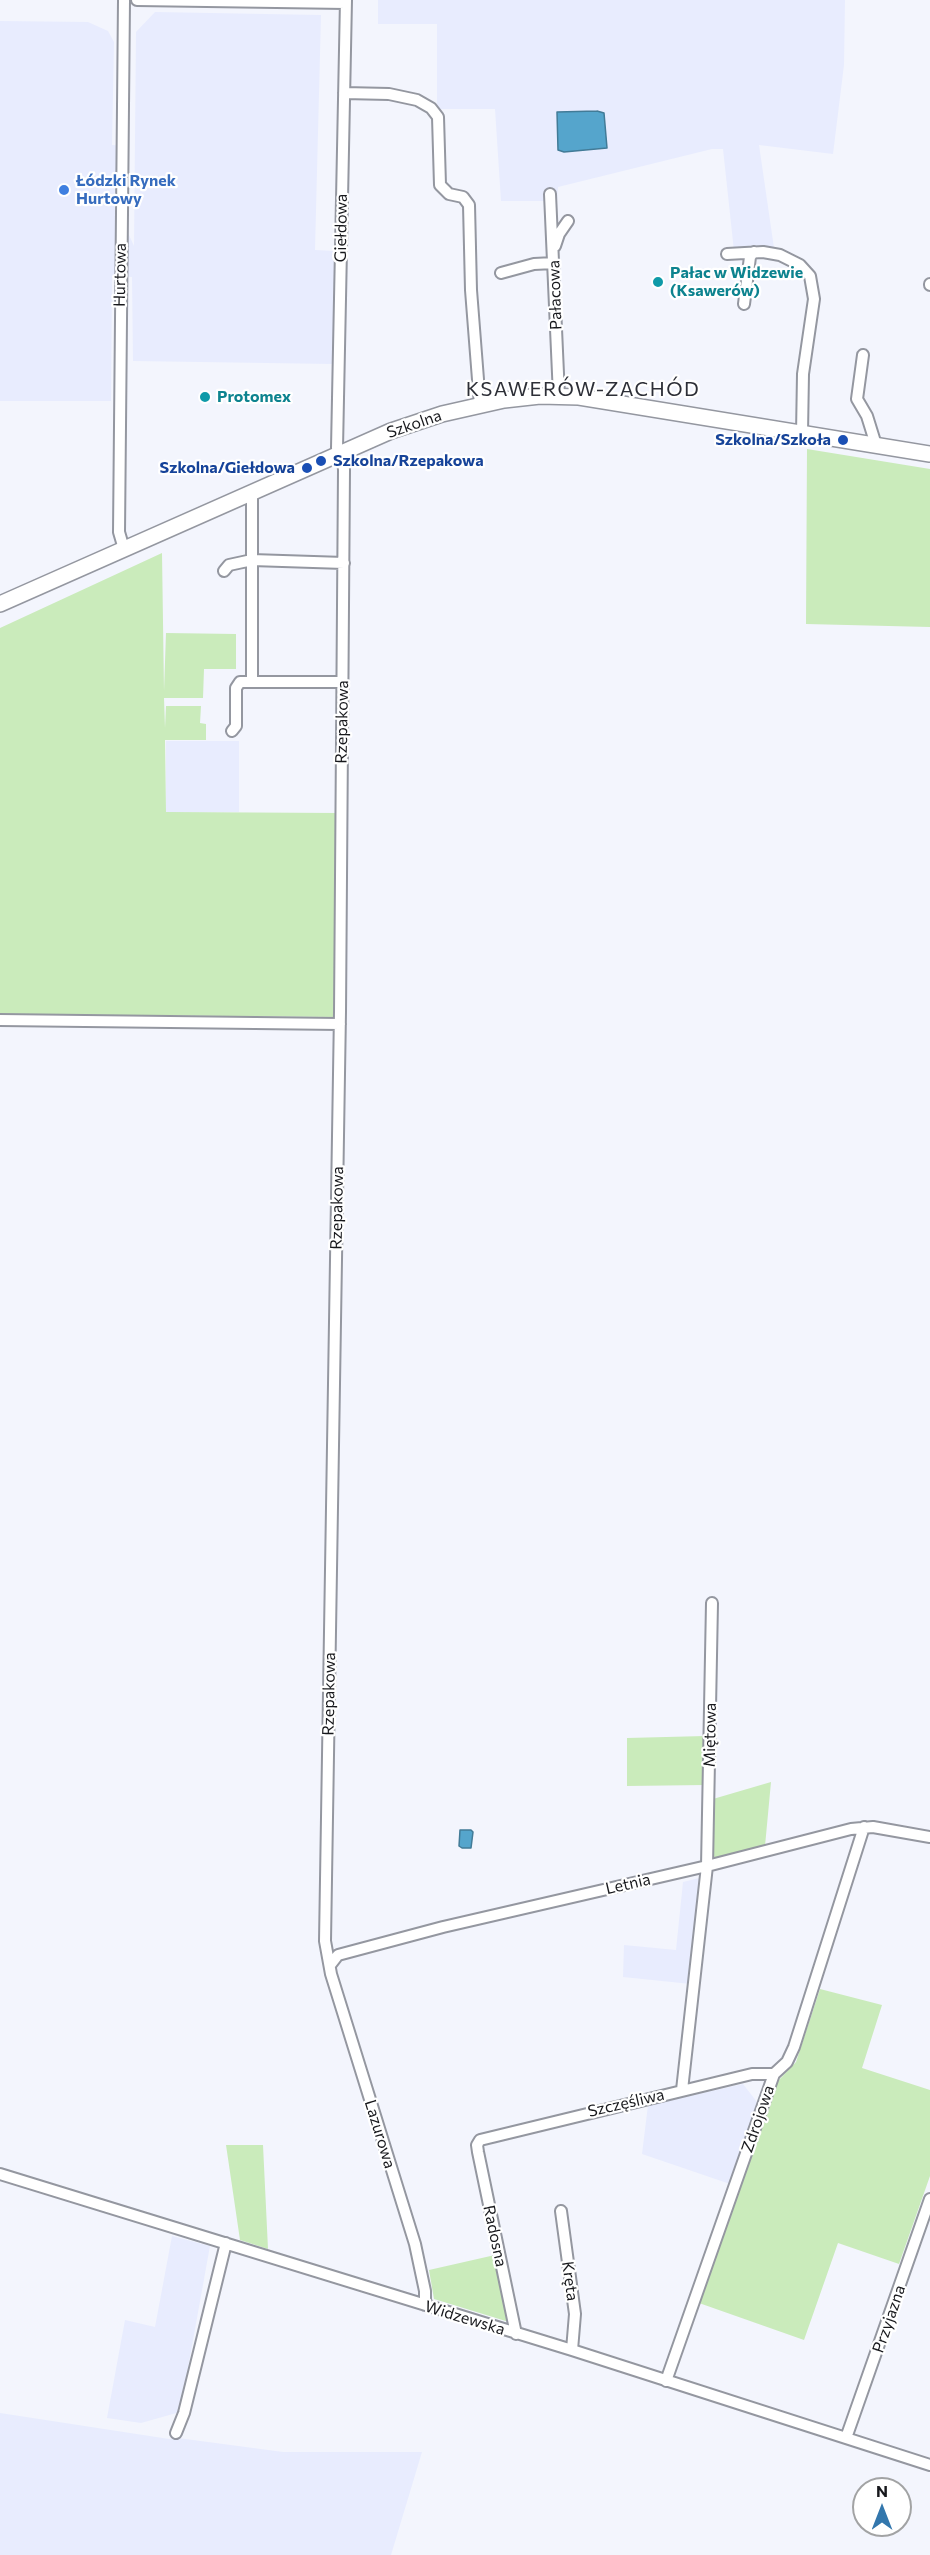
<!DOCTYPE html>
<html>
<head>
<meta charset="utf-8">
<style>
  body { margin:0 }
  #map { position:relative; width:930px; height:2555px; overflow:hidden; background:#f3f5fd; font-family:Commissioner,sans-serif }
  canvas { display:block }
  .north { position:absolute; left:852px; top:2477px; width:60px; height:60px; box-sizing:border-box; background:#fff; border:2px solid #a2a3a4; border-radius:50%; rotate:0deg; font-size:16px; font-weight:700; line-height:24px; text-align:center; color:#17181c }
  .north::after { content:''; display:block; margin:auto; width:21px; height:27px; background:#3377ad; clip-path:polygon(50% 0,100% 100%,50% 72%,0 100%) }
</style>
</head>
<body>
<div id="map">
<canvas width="930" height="2555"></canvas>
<div class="north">N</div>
</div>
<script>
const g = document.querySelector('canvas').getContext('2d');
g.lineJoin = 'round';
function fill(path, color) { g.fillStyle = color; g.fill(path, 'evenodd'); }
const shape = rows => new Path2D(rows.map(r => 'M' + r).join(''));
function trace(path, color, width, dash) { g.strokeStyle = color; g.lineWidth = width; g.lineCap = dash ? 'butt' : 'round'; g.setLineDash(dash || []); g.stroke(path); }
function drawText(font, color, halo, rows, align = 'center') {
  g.font = font + ' Commissioner,sans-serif'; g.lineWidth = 4.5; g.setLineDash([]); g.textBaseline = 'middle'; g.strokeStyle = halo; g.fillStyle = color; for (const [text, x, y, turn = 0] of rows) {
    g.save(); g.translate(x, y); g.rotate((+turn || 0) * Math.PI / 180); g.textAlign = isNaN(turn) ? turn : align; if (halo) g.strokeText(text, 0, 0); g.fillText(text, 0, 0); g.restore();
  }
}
const built = shape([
  [378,0,845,0,844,65,833,154,759,145,774,248,734,251,723,149,712,149,558,187,557,201,501,201,495,109,437,109,437,24,378,24],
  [155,12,321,15,315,250,334,251,333,364,133,361,132,277,112,276,111,401,0,401,0,21,88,22,108,31,114,42,112,145,127,146,128,233,134,246,136,32],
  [166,741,239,741,239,812,166,813],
  [703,1877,691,1984,623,1977,624,1945,676,1950,683,1882],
  [743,2084,757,2102,730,2184,642,2154,648,2105],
  [172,2236,210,2246,180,2412,141,2423,107,2418,125,2320,155,2327],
  [0,2413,169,2439,178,2438,283,2452,422,2452,391,2555,0,2555]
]);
const green = shape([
  [807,449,930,469,930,627,806,624],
  [162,553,164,691,166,633,236,634,236,669,204,669,203,698,164,698,165,728,166,706,201,706,200,723,206,724,206,740,165,740,166,812,338,813,337,1017,0,1014,0,628],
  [705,1736,705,1785,627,1786,627,1738],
  [771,1782,765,1846,713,1859,713,1799],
  [820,1989,882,2005,862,2068,930,2090,930,2176,899,2264,838,2243,804,2340,699,2303,777,2082,796,2062],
  [226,2145,263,2145,268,2249,240,2240],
  [495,2255,509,2322,434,2299,429,2270]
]);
const water = shape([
  [597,111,604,113,607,148,564,152,558,150,557,112,597,111],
  [460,1830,471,1830,473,1832,471,1848,462,1848,459,1846,460,1830]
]);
const street = shape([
  [124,0,119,532,124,549],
  [137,0,346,3],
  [346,0,337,448,343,458,344,470,340,1012,325,1941,331,1974,415,2244,425,2291,425,2305],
  [344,93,389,94,417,100,431,108,438,117,440,185,449,194,463,197,469,205,471,290,480,405],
  [550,194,559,396],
  [555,246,559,234,568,221],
  [727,254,763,252,780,255,800,265,810,276,814,299,803,374,802,433],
  [501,273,534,264,554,263],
  [930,284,930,285],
  [744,304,750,257,754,252],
  [863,355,857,399,867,416,876,445],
  [252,492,252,681],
  [224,571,229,565,252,560,344,563],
  [232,731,236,726,236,688,240,682,343,682],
  [0,1020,340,1024],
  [331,1964,338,1955,443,1927,707,1866,851,1829,873,1827,930,1837],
  [682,2090,707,1866,712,1603],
  [0,2174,572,2350,930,2465],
  [561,2211,575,2314,572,2350],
  [516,2334,478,2152,477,2145,480,2140,752,2074,774,2074],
  [666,2381,774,2074,787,2062,794,2047,864,1827],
  [176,2433,184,2413,226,2243],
  [846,2438,930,2199]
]);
const secondary = shape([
  [0,604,391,431,442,414,504,400,540,396,579,397,930,454]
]);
const markers = [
  [64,190,6,"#3f7fe0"],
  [658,282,6,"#0f9aa8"],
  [205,397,6,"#0f9aa8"],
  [843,440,6,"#1a4fb4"],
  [321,461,6,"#1a4fb4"],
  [307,468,6,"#1a4fb4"]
];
const shopNames = [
  ["Łódzki Rynek",76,181],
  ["Hurtowy",76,199]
];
const streetNames = [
  ["Giełdowa",341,228,-89],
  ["Hurtowa",120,275,-89],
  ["Pałacowa",555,295,-92],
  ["Szkolna",414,424,-19],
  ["Rzepakowa",342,722,-89],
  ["Rzepakowa",337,1208,-89],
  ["Rzepakowa",329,1694,-89],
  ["Miętowa",710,1735,-89],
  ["Letnia",628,1884,-13],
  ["Szczęśliwa",626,2103,-13],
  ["Zdrojowa",758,2119,-71],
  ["Lazurowa",380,2134,73],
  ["Radosna",495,2236,78],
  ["Kręta",570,2281,82],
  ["Widzewska",465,2318,17],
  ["Przyjazna",889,2319,-71]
];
const cultureNames = [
  ["Pałac w Widzewie",670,273],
  ["(Ksawerów)",670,291],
  ["Protomex",217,397]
];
const transitNames = [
  ["Szkolna/Szkoła",831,440],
  ["Szkolna/Rzepakowa",333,461,"left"],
  ["Szkolna/Giełdowa",295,468]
];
const quarterNames = [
  ["KSAWERÓW-ZACHÓD",583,389]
];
fill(built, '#e8ecfe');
fill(green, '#caebbb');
fill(water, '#55a5cc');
trace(water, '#427b97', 1.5);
trace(street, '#9497a0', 14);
trace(secondary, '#9497a0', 18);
trace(street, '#fff', 10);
trace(secondary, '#fff', 15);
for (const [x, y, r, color] of markers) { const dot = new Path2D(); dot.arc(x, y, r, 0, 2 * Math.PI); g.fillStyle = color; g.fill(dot); trace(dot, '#fff', 2); }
drawText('bold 16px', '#366cbe', '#fff', shopNames, 'left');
drawText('16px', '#17181c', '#fff', streetNames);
drawText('bold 16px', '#0d838f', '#fff', cultureNames, 'left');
drawText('bold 16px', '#164399', '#fff', transitNames, 'right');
g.letterSpacing = '1.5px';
drawText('20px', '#2d2f37', '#fff', quarterNames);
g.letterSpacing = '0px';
</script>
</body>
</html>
